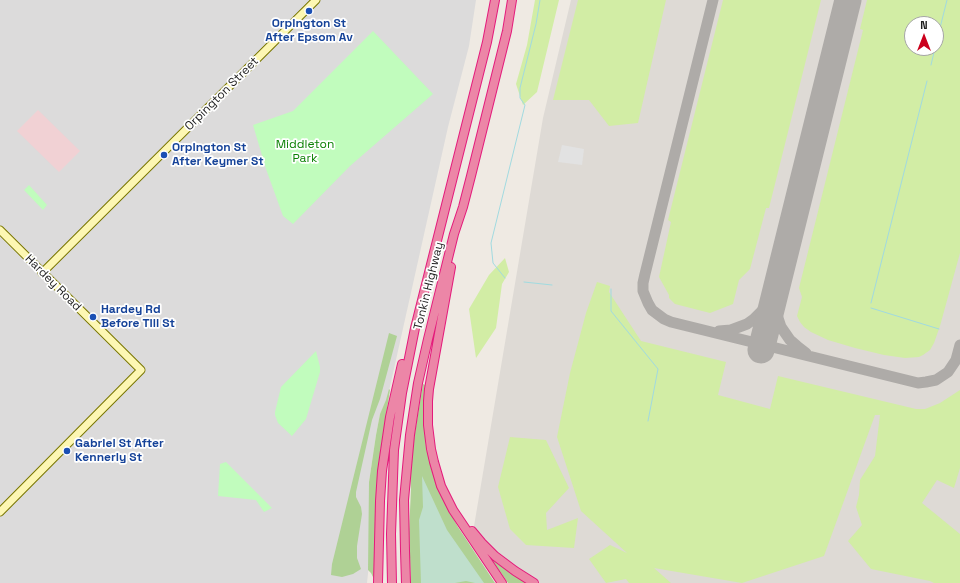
<!DOCTYPE html>
<html>
<head>
<meta charset="utf-8">
<style>
  body { margin:0 }
  #map { position:relative; width:960px; height:583px; overflow:hidden; background:#efeae3; font-family:"Space Grotesk",sans-serif }
  canvas { display:block }
  .north { position:absolute; left:904px; top:16px; width:40px; height:40px; box-sizing:border-box; background:#fff; border:1px solid #a5a5a5; border-radius:50%; rotate:0deg; font-size:11px; font-weight:700; line-height:16px; text-align:center; color:#1e1e1e }
  .north::after { content:''; display:block; margin:auto; width:14px; height:18px; background:#cb001c; clip-path:polygon(50% 0,100% 100%,50% 72%,0 100%) }
</style>
</head>
<body>
<div id="map">
<canvas width="960" height="583"></canvas>
<div class="north">N</div>
</div>
<script>
const g = document.querySelector('canvas').getContext('2d');
g.lineJoin = 'round';
function fill(path, color) { g.fillStyle = color; g.fill(path, 'evenodd'); }
const shape = rows => new Path2D(rows.map(r => 'M' + r).join(''));
function trace(path, color, width, dash) { g.strokeStyle = color; g.lineWidth = width; g.lineCap = dash ? 'butt' : 'round'; g.setLineDash(dash || []); g.stroke(path); }
function drawText(font, color, halo, rows, align = 'center') {
  g.font = font + ' "Space Grotesk",sans-serif'; g.lineWidth = 3.5; g.setLineDash([]); g.textBaseline = 'middle'; g.strokeStyle = halo; g.fillStyle = color; for (const [text, x, y, turn = 0] of rows) {
    g.save(); g.translate(x, y); g.rotate((+turn || 0) * Math.PI / 180); g.textAlign = isNaN(turn) ? turn : align; if (halo) g.strokeText(text, 0, 0); g.fillText(text, 0, 0); g.restore();
  }
}
const residential = shape([
  [0,0,476,0,469,46,448,127,387,400,380,414,376,435,369,482,369,564,367,583,0,583]
]);
const commercial = shape([
  [38,110,80,151,59,172,17,131]
]);
const airport = shape([
  [571,0,960,0,960,583,534,583,526,578,473,532,543,118],
  [912,24,936,24,936,48,912,48]
]);
const grass = shape([
  [535,0,559,0,537,92,523,105,516,84,527,45],
  [578,0,666,0,638,123,609,126,589,100,553,100],
  [723,0,821,0,769,208,766,208,750,269,739,280,733,304,710,313,675,304,669,298,669,295,659,277,671,222,668,220],
  [867,0,960,0,960,253,940,326,934,343,930,350,923,355,919,357,905,358,884,355,855,348,828,340,811,332,804,327,800,322,797,316,802,297,799,288,863,30,860,29],
  [912,24,936,24,936,48,912,48],
  [505,258,509,272,502,284,496,328,476,358,469,309,489,275],
  [597,282,610,286,609,292,641,341,726,362,718,395,770,409,778,376,916,409,925,409,940,403,960,390,960,468,954,488,937,480,922,503,960,534,960,583,934,583,930,581,871,569,848,541,862,525,856,507,859,495,860,480,875,456,880,415,875,415,824,556,742,583,654,568,671,583,629,583,626,579,606,583,589,559,610,545,627,553,581,511,557,437,570,373,586,313],
  [510,437,546,440,569,488,546,513,547,530,578,518,574,548,526,545,510,529,498,487]
]);
const forest = shape([
  [389,333,397,336,380,399,372,420,356,492,356,497,361,507,362,514,357,546,357,558,361,569,353,574,342,577,331,575,332,564],
  [423,384,425,385,424,396,424,413,426,448,432,471,436,484,442,498,458,527,495,583,411,583,409,532,411,489,410,475,413,445],
  [389,389,390,390,379,460,377,487,376,583,371,573,368,570,369,482,376,435,380,414,386,400],
  [494,558,530,583,508,583,492,560]
]);
const wetland = shape([
  [422,476,447,530,484,583,475,583,466,581,455,583,421,583,419,520,423,507]
]);
const park = shape([
  [373,31,433,94,350,166,293,224,283,216,266,169,253,125,293,111],
  [29,185,47,205,43,210,24,190],
  [316,351,320,367,320,372,306,419,292,436,278,423,275,415,275,412,281,387],
  [226,462,272,508,264,512,256,500,218,496,220,464]
]);
const parking = shape([
  [562,145,584,149,582,165,558,162]
]);
const stream = shape([
  [936,44,947,0],
  [931,65,935,48],
  [505,278,493,263,491,243,525,105,520,98,520,88,536,24,540,0],
  [524,282,552,285],
  [611,289,611,311,658,369,648,421],
  [871,303,927,81],
  [871,308,939,329]
]);
const taxiway = shape([
  [713,0,645,274,643,283,643,291,648,303,652,310,664,319,671,322,918,383,926,382,936,380,948,372,956,360,960,345],
  [776,287,775,303,776,312,781,327,790,340,797,346,806,353],
  [719,331,731,330,747,324,754,319,765,308,774,291]
]);
const runway = shape([
  [761,350,848,0]
]);
const secondary = shape([
  [0,230,141,370,0,512],
  [42,273,316,0]
]);
const highway = shape([
  [451,267,429,389,428,401,428,425,431,449,434,462,441,486,453,510,502,583],
  [472,531,482,543,495,556,515,571,534,583],
  [378,583,380,501,382,471,390,417,402,364],
  [392,583,391,534,394,450,402,393,415,328,487,42,495,0],
  [406,583,405,551,404,500,410,435,418,383,428,339,454,234,463,207,471,176,507,31,512,0]
]);
const markers = [
  [309,11,4,"#1a4fb4"],
  [164,155,4,"#1a4fb4"],
  [93,317,4,"#1a4fb4"],
  [67,451,4,"#1a4fb4"]
];
const transitNames = [
  ["Orpington St",309,24,"center"],
  ["After Epsom Av",309,38,"center"],
  ["Orpington St",172,148],
  ["After Keymer St",172,162],
  ["Hardey Rd",101,310],
  ["Before Till St",101,324],
  ["Gabriel St After",75,444],
  ["Kennerly St",75,458]
];
const streetNames = [
  ["Orpington Street",222,94,-45],
  ["Hardey Road",53,283,45],
  ["Tonkin Highway",429,286,-76]
];
const parkNames = [
  ["Middleton",305,145],
  ["Park",305,159]
];
fill(residential, '#dcdbdb');
fill(commercial, '#f1d1d4');
fill(airport, '#dedad5');
fill(grass, '#d2eda5');
fill(forest, '#afd195');
fill(wetland, '#bfdfcc');
fill(park, '#c1fcbd');
fill(parking, '#e2e2e2');
trace(stream, '#a1dae0', 1);
trace(taxiway, '#aeaba8', 11);
trace(runway, '#aeaba8', 27);
trace(secondary, '#797600', 9);
trace(highway, '#e41a7b', 10);
trace(secondary, '#fdf7b3', 7);
trace(highway, '#ec86a7', 8);
for (const [x, y, r, color] of markers) { const dot = new Path2D(); dot.arc(x, y, r, 0, 2 * Math.PI); g.fillStyle = color; g.fill(dot); trace(dot, '#fff', 1.5); }
drawText('bold 12px', '#164399', '#fff', transitNames, 'left');
drawText('12px', '#1e1e1e', '#fff', streetNames);
drawText('12px', '#0c8205', '#fff', parkNames);
</script>
</body>
</html>
